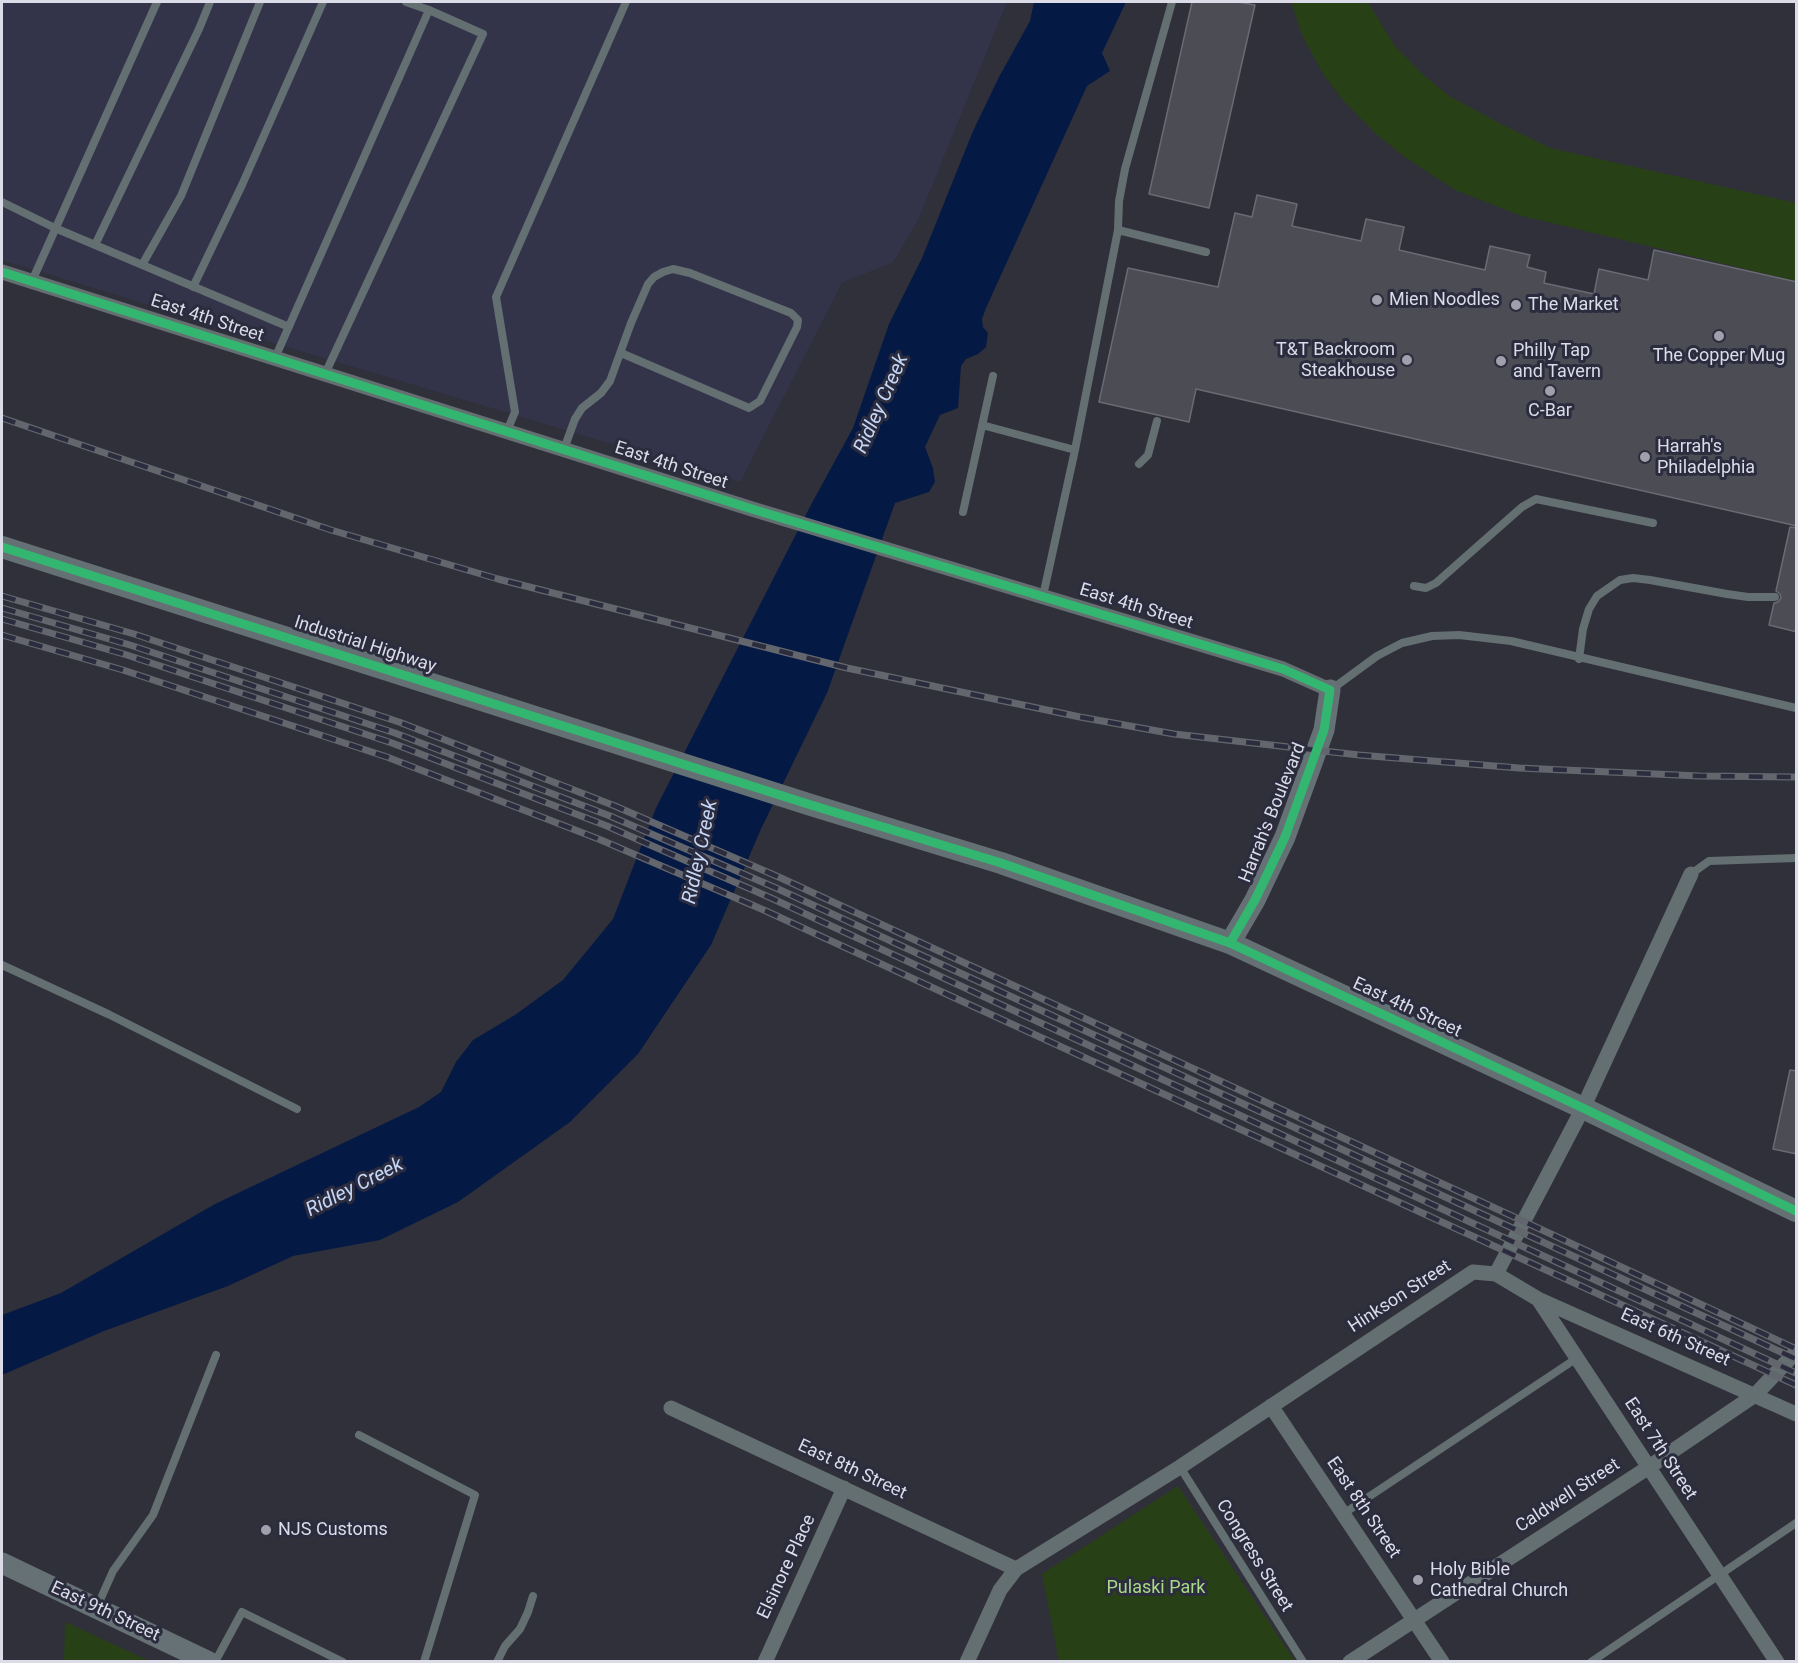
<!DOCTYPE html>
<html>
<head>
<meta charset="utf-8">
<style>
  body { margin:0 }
  #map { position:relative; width:1798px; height:1663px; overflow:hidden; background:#30303b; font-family:Roboto,sans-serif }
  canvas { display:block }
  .frame { position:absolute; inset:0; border:3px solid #dbdce8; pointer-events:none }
</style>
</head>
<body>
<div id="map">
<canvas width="1798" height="1663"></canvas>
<div class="frame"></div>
</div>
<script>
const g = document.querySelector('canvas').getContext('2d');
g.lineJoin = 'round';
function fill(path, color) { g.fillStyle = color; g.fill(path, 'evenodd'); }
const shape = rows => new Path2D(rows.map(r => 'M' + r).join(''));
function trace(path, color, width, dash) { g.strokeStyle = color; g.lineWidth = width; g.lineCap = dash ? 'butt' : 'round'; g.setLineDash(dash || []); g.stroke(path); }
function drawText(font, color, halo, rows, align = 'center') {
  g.font = font + ' Roboto,sans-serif'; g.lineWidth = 6; g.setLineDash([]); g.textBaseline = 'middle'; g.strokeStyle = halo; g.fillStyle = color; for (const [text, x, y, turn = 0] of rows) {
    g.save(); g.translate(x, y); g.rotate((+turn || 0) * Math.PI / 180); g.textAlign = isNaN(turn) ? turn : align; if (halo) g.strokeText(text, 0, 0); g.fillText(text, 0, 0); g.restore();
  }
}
const built = shape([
  [2,2,1007,2,918,220,893,262,842,283,740,482,260,339,2,260]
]);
const green = shape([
  [1291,2,1368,2,1394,45,1420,72,1449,96,1503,125,1550,148,1796,203,1796,281,1522,216,1455,190,1406,158,1375,133,1343,100,1323,74,1302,35],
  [1178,1486,1295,1661,1059,1661,1042,1574],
  [65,1622,150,1661,64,1661]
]);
const water = shape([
  [1034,2,1126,2,1102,53,1110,71,1087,86,986,308,982,319,983,327,988,333,986,347,978,354,966,359,961,366,958,408,940,415,925,447,933,468,935,482,929,492,895,503,827,693,761,829,711,945,638,1054,570,1122,458,1202,380,1240,293,1256,228,1286,104,1331,2,1375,2,1315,61,1293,215,1204,419,1107,441,1092,456,1062,473,1040,515,1015,563,980,613,919,656,808,813,501,853,428,889,324,922,258,973,131,999,77,1030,21]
]);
const building = shape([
  [1192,2,1238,2,1255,5,1209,208,1149,194,1192,2],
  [1257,195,1297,204,1292,226,1361,241,1366,219,1404,227,1399,250,1485,270,1490,246,1530,255,1527,267,1546,272,1544,283,1594,294,1599,269,1648,280,1654,250,1797,282,1797,526,1196,389,1189,422,1099,402,1128,268,1218,287,1235,213,1252,217,1257,195],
  [1790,527,1797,528,1797,632,1769,625,1774,603,1778,602,1781,598,1780,594,1776,591,1790,527],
  [1790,1070,1797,1071,1797,1154,1773,1149,1790,1070]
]);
const lane = shape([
  [2,202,55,228,289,327],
  [1118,230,1206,252],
  [95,245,199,29,210,2],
  [142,265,181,196,260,2],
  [32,281,157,2],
  [193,287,242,185,323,2],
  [275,358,429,10,406,2],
  [325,374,483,34,429,10],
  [982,425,1075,450],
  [507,431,515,412,496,297,626,2],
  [564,449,575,419,582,408,601,393,610,381,631,323,648,284,654,277,663,272,673,269,690,273,791,313,798,320,797,327,760,401,749,408,621,353],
  [1139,464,1148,455,1157,421],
  [963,512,993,376],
  [1414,586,1426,588,1436,583,1522,507,1536,499,1653,523],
  [1043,596,1075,450,1118,230,1119,201,1125,169,1172,2],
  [1579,659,1583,629,1589,609,1597,596,1620,580,1633,578,1650,580,1727,594,1748,597,1775,597],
  [1332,689,1377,656,1402,643,1432,636,1459,635,1511,641,1796,708],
  [1691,874,1709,861,1796,858],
  [2,965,108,1014,297,1109],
  [359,1435,475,1495,424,1662],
  [1180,1467,1303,1662],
  [1343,1514,1577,1358],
  [97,1607,113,1571,153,1515,216,1355],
  [215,1662,242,1612,343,1662],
  [497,1662,505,1646,520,1629,528,1612,533,1596],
  [1591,1662,1796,1523]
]);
const street = shape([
  [2,272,752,509,1283,669,1330,690],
  [1496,1274,1583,1108,1691,874],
  [1538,1299,1796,1414],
  [1271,1406,1442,1662],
  [671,1408,1016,1569],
  [765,1662,844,1488],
  [967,1662,1000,1590,1016,1569,1180,1467,1473,1272,1496,1274,1538,1299,1777,1662],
  [1350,1662,1649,1467,1755,1395,1796,1352]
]);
const secondary = shape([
  [1230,943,1255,900,1285,837,1324,730,1330,690],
  [2,1563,209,1662]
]);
const primary = shape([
  [2,547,811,805,1001,863,1230,943,1583,1108,1796,1211]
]);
const rail = shape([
  [2,418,331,530,498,579,847,668,1080,717,1174,734,1359,755,1519,768,1700,776,1796,777],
  [2,596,134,634,399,722,615,806,781,878,1551,1234,1796,1349],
  [2,608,130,645,395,733,610,816,776,888,1796,1359],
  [2,619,127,655,392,743,607,826,771,898,1796,1373],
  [2,635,123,670,387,757,601,840,766,911,1796,1385]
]);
const cycleway = shape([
  [2,272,752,509,1283,669,1330,690,1324,730,1285,837,1255,900,1230,943],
  [2,547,811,805,1001,863,1230,943,1583,1108,1796,1211]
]);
const markers = [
  [1377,300,6,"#9fa0ab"],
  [1516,305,6,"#9fa0ab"],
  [1719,336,6,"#9fa0ab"],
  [1407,360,6,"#9fa0ab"],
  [1501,361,6,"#9fa0ab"],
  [1550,391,6,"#9fa0ab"],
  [1645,457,6,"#9fa0ab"],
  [266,1530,6,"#9fa0ab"],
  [1418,1580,6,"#9fa0ab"]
];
const poiNames = [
  ["Mien Noodles",1389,300],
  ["The Market",1528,305],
  ["T&T Backroom",1395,350,"right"],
  ["Steakhouse",1395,371,"right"],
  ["Philly Tap",1513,351],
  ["and Tavern",1513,372],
  ["The Copper Mug",1719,356,"center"],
  ["C-Bar",1550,411,"center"],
  ["Harrah's",1657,447],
  ["Philadelphia",1657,468],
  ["NJS Customs",278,1530],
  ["Holy Bible",1430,1570],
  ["Cathedral Church",1430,1591]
];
const streetNames = [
  ["East 4th Street",207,319,18],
  ["East 4th Street",671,466,18],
  ["East 4th Street",1136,607,17],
  ["Industrial Highway",365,645,18],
  ["Harrah's Boulevard",1273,813,-68],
  ["East 4th Street",1407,1008,25],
  ["Hinkson Street",1400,1297,-33],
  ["East 6th Street",1675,1338,24],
  ["East 7th Street",1660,1449,57],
  ["East 8th Street",852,1470,25],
  ["Caldwell Street",1568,1496,-33],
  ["East 8th Street",1363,1508,56],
  ["Congress Street",1254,1556,58],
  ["Elsinore Place",787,1567,-65],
  ["East 9th Street",105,1612,25]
];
const parkNames = [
  ["Pulaski Park",1156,1588]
];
const waterNames = [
  ["Ridley Creek",882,404,-66],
  ["Ridley Creek",701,852,-78],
  ["Ridley Creek",355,1188,-27]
];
fill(built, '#33334a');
fill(green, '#284015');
fill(water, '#051945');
fill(building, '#4c4c55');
trace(building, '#696a73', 1.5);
trace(lane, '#646f71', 8);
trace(street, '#646f71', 15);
trace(secondary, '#667175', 21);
trace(primary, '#647074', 22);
trace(rail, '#63676d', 7);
trace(rail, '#2c2c3f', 4.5, [14]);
trace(cycleway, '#33b770', 9);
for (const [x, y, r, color] of markers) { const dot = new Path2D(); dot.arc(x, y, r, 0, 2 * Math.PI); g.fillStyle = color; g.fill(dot); trace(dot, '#2c2c3f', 2); }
drawText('18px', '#dbdce8', '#2c2c3f', poiNames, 'left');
drawText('18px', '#dbdce8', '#2c2c3f', streetNames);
drawText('18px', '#a8da86', '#2c2c3f', parkNames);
drawText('italic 20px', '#c4d7f7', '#2c2c3f', waterNames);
</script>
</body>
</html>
